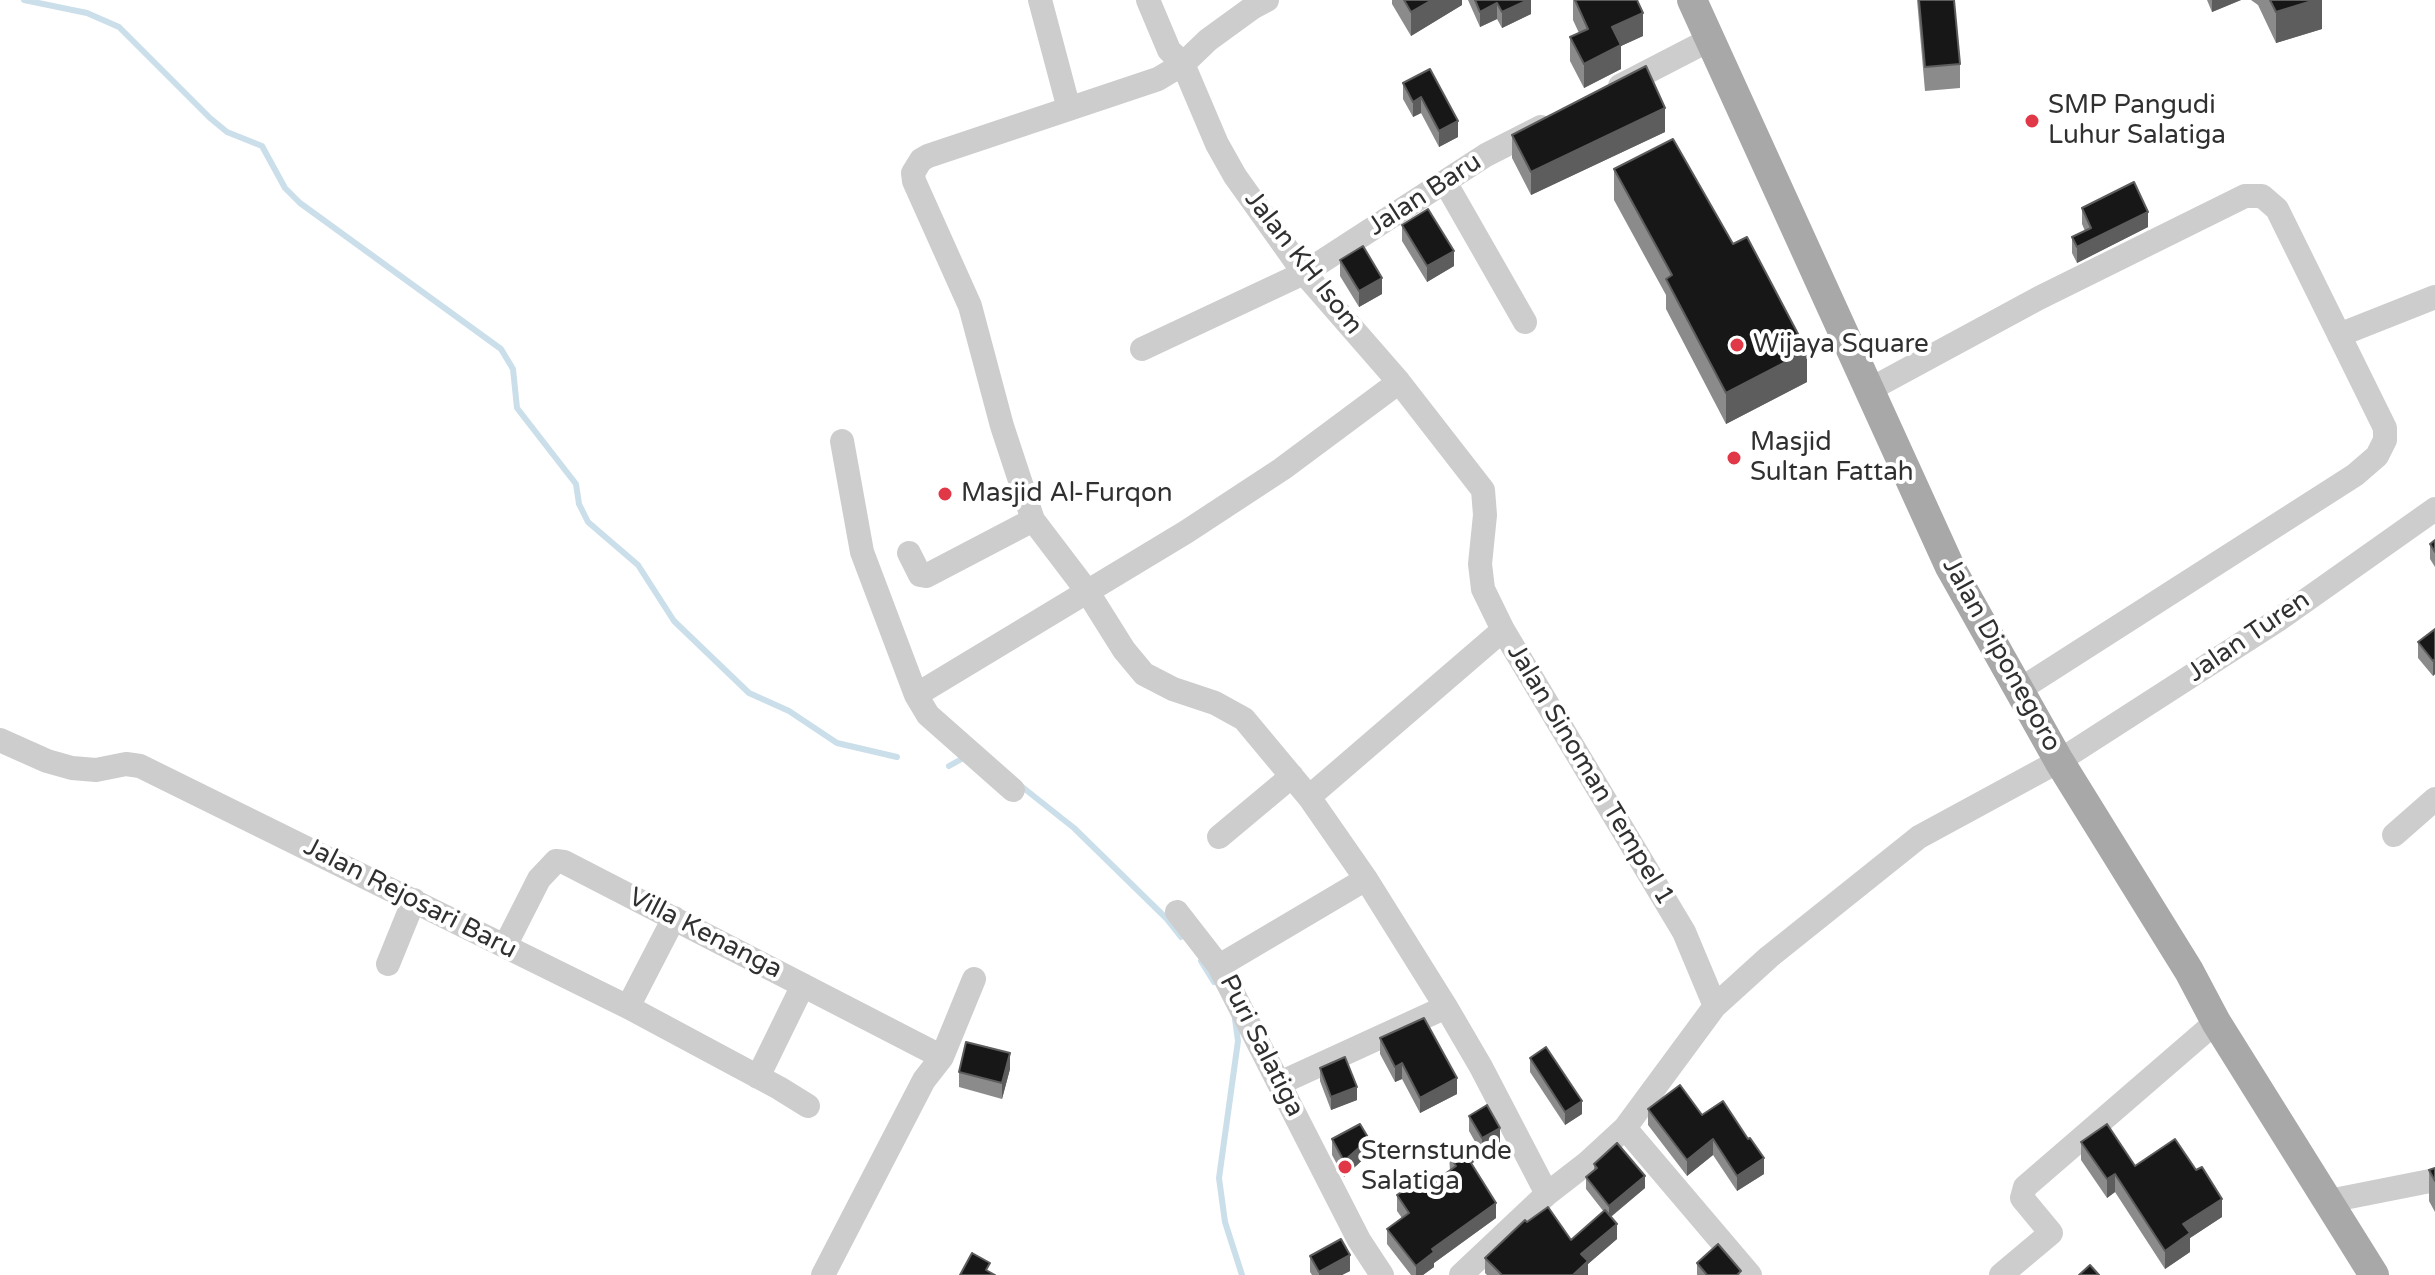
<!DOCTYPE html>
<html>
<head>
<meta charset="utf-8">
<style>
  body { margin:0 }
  canvas { display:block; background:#fff }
</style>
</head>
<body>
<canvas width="2435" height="1275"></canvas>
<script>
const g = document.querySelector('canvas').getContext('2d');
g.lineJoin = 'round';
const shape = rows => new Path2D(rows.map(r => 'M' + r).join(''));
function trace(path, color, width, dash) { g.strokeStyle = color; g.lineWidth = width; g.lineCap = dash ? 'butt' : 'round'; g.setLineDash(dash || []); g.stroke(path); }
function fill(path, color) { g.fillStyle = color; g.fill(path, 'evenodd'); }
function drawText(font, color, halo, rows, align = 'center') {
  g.font = font + ' "Varela Round",sans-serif'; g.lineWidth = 8; g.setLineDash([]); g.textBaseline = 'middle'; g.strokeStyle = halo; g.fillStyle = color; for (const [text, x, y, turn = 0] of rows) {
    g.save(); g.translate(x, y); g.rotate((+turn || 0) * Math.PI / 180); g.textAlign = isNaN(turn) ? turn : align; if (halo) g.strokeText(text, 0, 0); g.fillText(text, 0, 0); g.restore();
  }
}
const stream = shape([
  [24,0,87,13,119,27,210,118,227,132,262,146,285,188,300,203,501,349,513,369,517,408,576,484,579,504,588,522,638,565,674,621,749,693,789,711,837,743,897,757],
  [949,766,967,756],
  [1021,786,1074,828,1166,918,1181,937],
  [1201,961,1214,982],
  [1235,1019,1238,1041,1219,1178,1225,1222,1242,1275]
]);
const minor = shape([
  [1040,0,1069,109],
  [1148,0,1169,50,1183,64,1158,79,928,156,921,160,913,173,914,181,970,306,1002,426,1033,520,1087,591,1124,650,1144,674,1173,689,1215,703,1244,719,1309,797,1503,630],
  [1267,0,1252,8,1208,40,1183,64,1217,144,1235,176,1304,273,1399,382,1483,490,1485,515,1480,564,1483,589,1503,630,1684,932,1715,1006],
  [1620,86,1709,40],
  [1445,182,1525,322],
  [2339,335,2435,297],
  [1142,349,1304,273,1486,155,1541,127],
  [1869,390,2039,298,2245,196,2262,196,2277,209,2385,428,2385,440,2377,456,2355,475,2019,690],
  [842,441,862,552,916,695,928,715,1013,790],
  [909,553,920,575,926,576,1033,520],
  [916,695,1186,532,1282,469,1399,382],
  [0,740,47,761,72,768,96,770,126,764,140,766,628,1007,779,1088,808,1106],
  [1309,797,1366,879,1446,1007,1481,1067,1547,1194],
  [2394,835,2435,799],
  [1219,837,1292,776],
  [1366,879,1219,966,1359,1240,1382,1275],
  [1177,912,1219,966],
  [505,946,539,879,556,861,564,862,942,1057],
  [388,964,414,900],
  [628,1007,674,918],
  [758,1077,803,985],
  [1280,1083,1446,1007],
  [1625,1128,1750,1275],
  [2329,1201,2435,1180],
  [823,1275,924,1080,942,1057,974,979],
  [1461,1275,1547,1194,1587,1163,1625,1128,1715,1006,1769,957,1919,837,2059,761,2278,620,2435,509],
  [2001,1275,2051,1233,2022,1198,2025,1187,2216,1022]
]);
const major = shape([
  [1692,0,1950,567,2059,761,2189,971,2216,1022,2374,1275]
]);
const wall = shape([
  [1392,0,1462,0,1462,5,1411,36,1392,4],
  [1468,0,1531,0,1531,14,1502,28,1497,19,1480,27],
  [1573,0,1637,0,1643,36,1621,46,1621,69,1584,88,1570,61,1570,37,1579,33,1573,20],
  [1917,0,1954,0,1960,64,1960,88,1925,91],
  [2207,0,2241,0,2212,12],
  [2251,0,2322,0,2322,29,2276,43,2258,5],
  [1430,69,1458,137,1439,147,1421,113,1413,117,1403,99,1403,83],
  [1665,132,1531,195,1512,158,1512,135],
  [1614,169,1733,244,1807,382,1726,424,1666,309,1666,295,1614,200],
  [2082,208,2148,227,2077,263,2072,253,2072,237,2085,231,2082,224],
  [1402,225,1454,266,1427,282,1402,241],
  [1340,260,1382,294,1359,307,1340,276],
  [2435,540,2435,567,2430,559,2430,544],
  [2435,629,2435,674,2433,676,2418,658,2418,642],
  [1380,1038,1457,1094,1420,1113,1402,1079,1395,1082,1380,1054],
  [1530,1058,1582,1114,1565,1125,1530,1072],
  [1320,1068,1357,1100,1331,1110,1320,1081],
  [1010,1069,1002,1099,959,1087,959,1072],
  [1648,1109,1702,1115,1764,1174,1737,1191,1713,1155,1687,1176,1648,1125],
  [1469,1116,1500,1144,1482,1154,1469,1131],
  [1332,1139,1369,1154,1344,1177,1332,1155],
  [2081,1142,2135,1166,2222,1217,2190,1238,2190,1252,2165,1269,2115,1192,2107,1198,2081,1160],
  [1449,1155,1474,1167,1496,1218,1434,1263,1434,1267,1423,1275,1411,1275,1387,1244,1387,1229,1402,1218,1397,1211,1397,1195,1420,1192,1450,1171],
  [1594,1164,1645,1188,1611,1217,1617,1239,1588,1264,1588,1275,1487,1275,1485,1273,1485,1258,1527,1222,1571,1240,1604,1212,1586,1189,1586,1177,1594,1170],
  [2435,1168,2435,1212,2429,1201,2429,1170],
  [1310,1256,1350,1271,1342,1275,1312,1275,1310,1272],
  [1697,1263,1741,1275,1697,1275]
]);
const shadedWall = shape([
  [1432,0,1462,0,1462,5,1411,36,1411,12],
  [1528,0,1531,0,1531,14,1502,28,1502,12],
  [2212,0,2241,0,2212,12],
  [2315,0,2322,0,2322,29,2276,43,2276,12],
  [1497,3,1497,19,1480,27,1480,12],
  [1643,13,1643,36,1621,46,1621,69,1584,88,1584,64,1612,27],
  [1421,97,1421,113,1413,117,1413,102],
  [1665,108,1665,132,1531,195,1531,172],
  [1458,121,1458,137,1439,147,1439,131],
  [2148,212,2148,227,2077,263,2077,247],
  [1454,251,1454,266,1427,282,1427,266],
  [1382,278,1382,294,1359,307,1359,291],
  [1807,351,1807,382,1726,424,1726,393],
  [2435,659,2435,674,2433,676,2433,661],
  [1010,1053,1010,1069,1002,1099,1002,1083],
  [1402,1063,1402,1079,1395,1082,1395,1067],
  [1457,1078,1457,1094,1420,1113,1420,1098],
  [1357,1087,1357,1100,1331,1110,1331,1097],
  [1582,1101,1582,1114,1565,1125,1565,1112],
  [1500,1128,1500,1144,1482,1154,1482,1138],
  [1369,1139,1369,1154,1344,1177,1344,1161],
  [1713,1139,1713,1155,1687,1176,1687,1160],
  [1764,1158,1764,1174,1737,1191,1737,1176],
  [2115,1174,2115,1192,2107,1198,2107,1179],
  [1645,1176,1645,1188,1609,1218,1609,1206],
  [2222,1199,2222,1217,2190,1238,2190,1252,2165,1269,2165,1251,2183,1224],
  [1496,1203,1496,1218,1434,1263,1434,1267,1423,1275,1416,1275,1416,1266,1432,1249],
  [1617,1224,1617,1239,1588,1264,1588,1275,1573,1275,1581,1254],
  [1350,1255,1350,1271,1342,1275,1319,1275,1319,1272]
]);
const building = shape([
  [1404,0,1432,0,1411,12,1404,0],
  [1475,0,1528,0,1502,12,1497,3,1480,12,1475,0],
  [1575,0,1637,0,1643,13,1612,27,1621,45,1584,64,1570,37,1588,29,1575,0],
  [1919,0,1954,0,1960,64,1925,67,1919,0],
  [2270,0,2315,0,2276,12,2270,0],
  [1646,66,1665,108,1531,172,1512,135,1646,66],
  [1430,69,1458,121,1439,131,1421,97,1413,102,1403,83,1430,69],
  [1673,139,1733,244,1747,237,1807,351,1726,393,1666,279,1672,275,1614,169,1673,139],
  [2134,182,2148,212,2077,247,2072,237,2091,228,2082,208,2134,182],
  [1428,209,1454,251,1427,266,1402,225,1428,209],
  [1363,246,1382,278,1359,291,1340,260,1363,246],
  [2435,540,2435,552,2430,544,2435,540],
  [2435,629,2435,659,2433,661,2418,642,2435,629],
  [1424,1018,1457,1078,1420,1098,1402,1063,1395,1067,1380,1038,1424,1018],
  [966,1042,1010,1053,1002,1083,959,1072,966,1042],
  [1546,1047,1582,1101,1565,1112,1530,1058,1546,1047],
  [1345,1057,1357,1087,1331,1097,1320,1068,1345,1057],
  [1680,1085,1702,1115,1723,1101,1748,1139,1750,1138,1764,1158,1737,1176,1713,1139,1687,1160,1648,1109,1680,1085],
  [1487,1105,1500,1128,1482,1138,1469,1116,1487,1105],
  [1360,1124,1369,1139,1344,1161,1332,1139,1360,1124],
  [2107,1124,2135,1166,2175,1139,2196,1170,2202,1167,2222,1199,2183,1224,2190,1233,2165,1251,2115,1174,2107,1179,2081,1142,2107,1124],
  [1617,1143,1645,1176,1609,1206,1586,1177,1597,1168,1594,1164,1617,1143],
  [1464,1146,1474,1161,1471,1163,1496,1203,1432,1249,1434,1252,1416,1266,1387,1229,1409,1213,1397,1195,1414,1183,1420,1192,1456,1166,1449,1155,1464,1146],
  [2435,1168,2435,1181,2429,1170,2435,1168],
  [1548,1207,1571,1240,1605,1210,1617,1224,1581,1254,1588,1261,1573,1275,1502,1275,1485,1258,1525,1220,1527,1222,1548,1207],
  [1341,1239,1350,1255,1319,1272,1310,1256,1341,1239],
  [1718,1244,1741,1271,1737,1275,1707,1275,1697,1263,1718,1244],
  [972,1253,990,1263,986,1270,995,1275,960,1275,972,1253],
  [2090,1265,2099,1275,2079,1275,2090,1265]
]);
const markers = [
  [2032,121,8,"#e03847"],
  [1737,345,8,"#e03847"],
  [1734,458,8,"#e03847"],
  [945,494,8,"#e03847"],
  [1345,1167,8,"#e03847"]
];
const poiNames = [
  ["SMP Pangudi",2048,106],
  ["Luhur Salatiga",2048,136],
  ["Wijaya Square",1753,345],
  ["Masjid",1750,443],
  ["Sultan Fattah",1750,473],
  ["Masjid Al-Furqon",961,494],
  ["Sternstunde",1361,1152],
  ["Salatiga",1361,1182]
];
const streetNames = [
  ["Jalan Baru",1425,195,-33],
  ["Jalan KH Isom",1303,263,52],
  ["Jalan Turen",2249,637,-34],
  ["Jalan Diponegoro",2001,655,61],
  ["Jalan Sinoman Tempel 1",1590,775,59],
  ["Jalan Rejosari Baru",410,899,27],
  ["Villa Kenanga",705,934,27],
  ["Puri Salatiga",1261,1046,63]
];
trace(stream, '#cbdfeb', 6);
trace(minor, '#cdcdcd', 24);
trace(major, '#a8a8a8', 30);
fill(wall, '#8b8b8b');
fill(shadedWall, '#5d5d5d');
fill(building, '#171717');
trace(building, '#5d5d5d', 2);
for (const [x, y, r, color] of markers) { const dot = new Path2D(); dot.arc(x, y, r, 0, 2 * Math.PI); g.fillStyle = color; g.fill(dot); trace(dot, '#fff', 3); }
drawText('26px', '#303030', '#fff', poiNames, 'left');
drawText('26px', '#303030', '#fff', streetNames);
</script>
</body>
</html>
